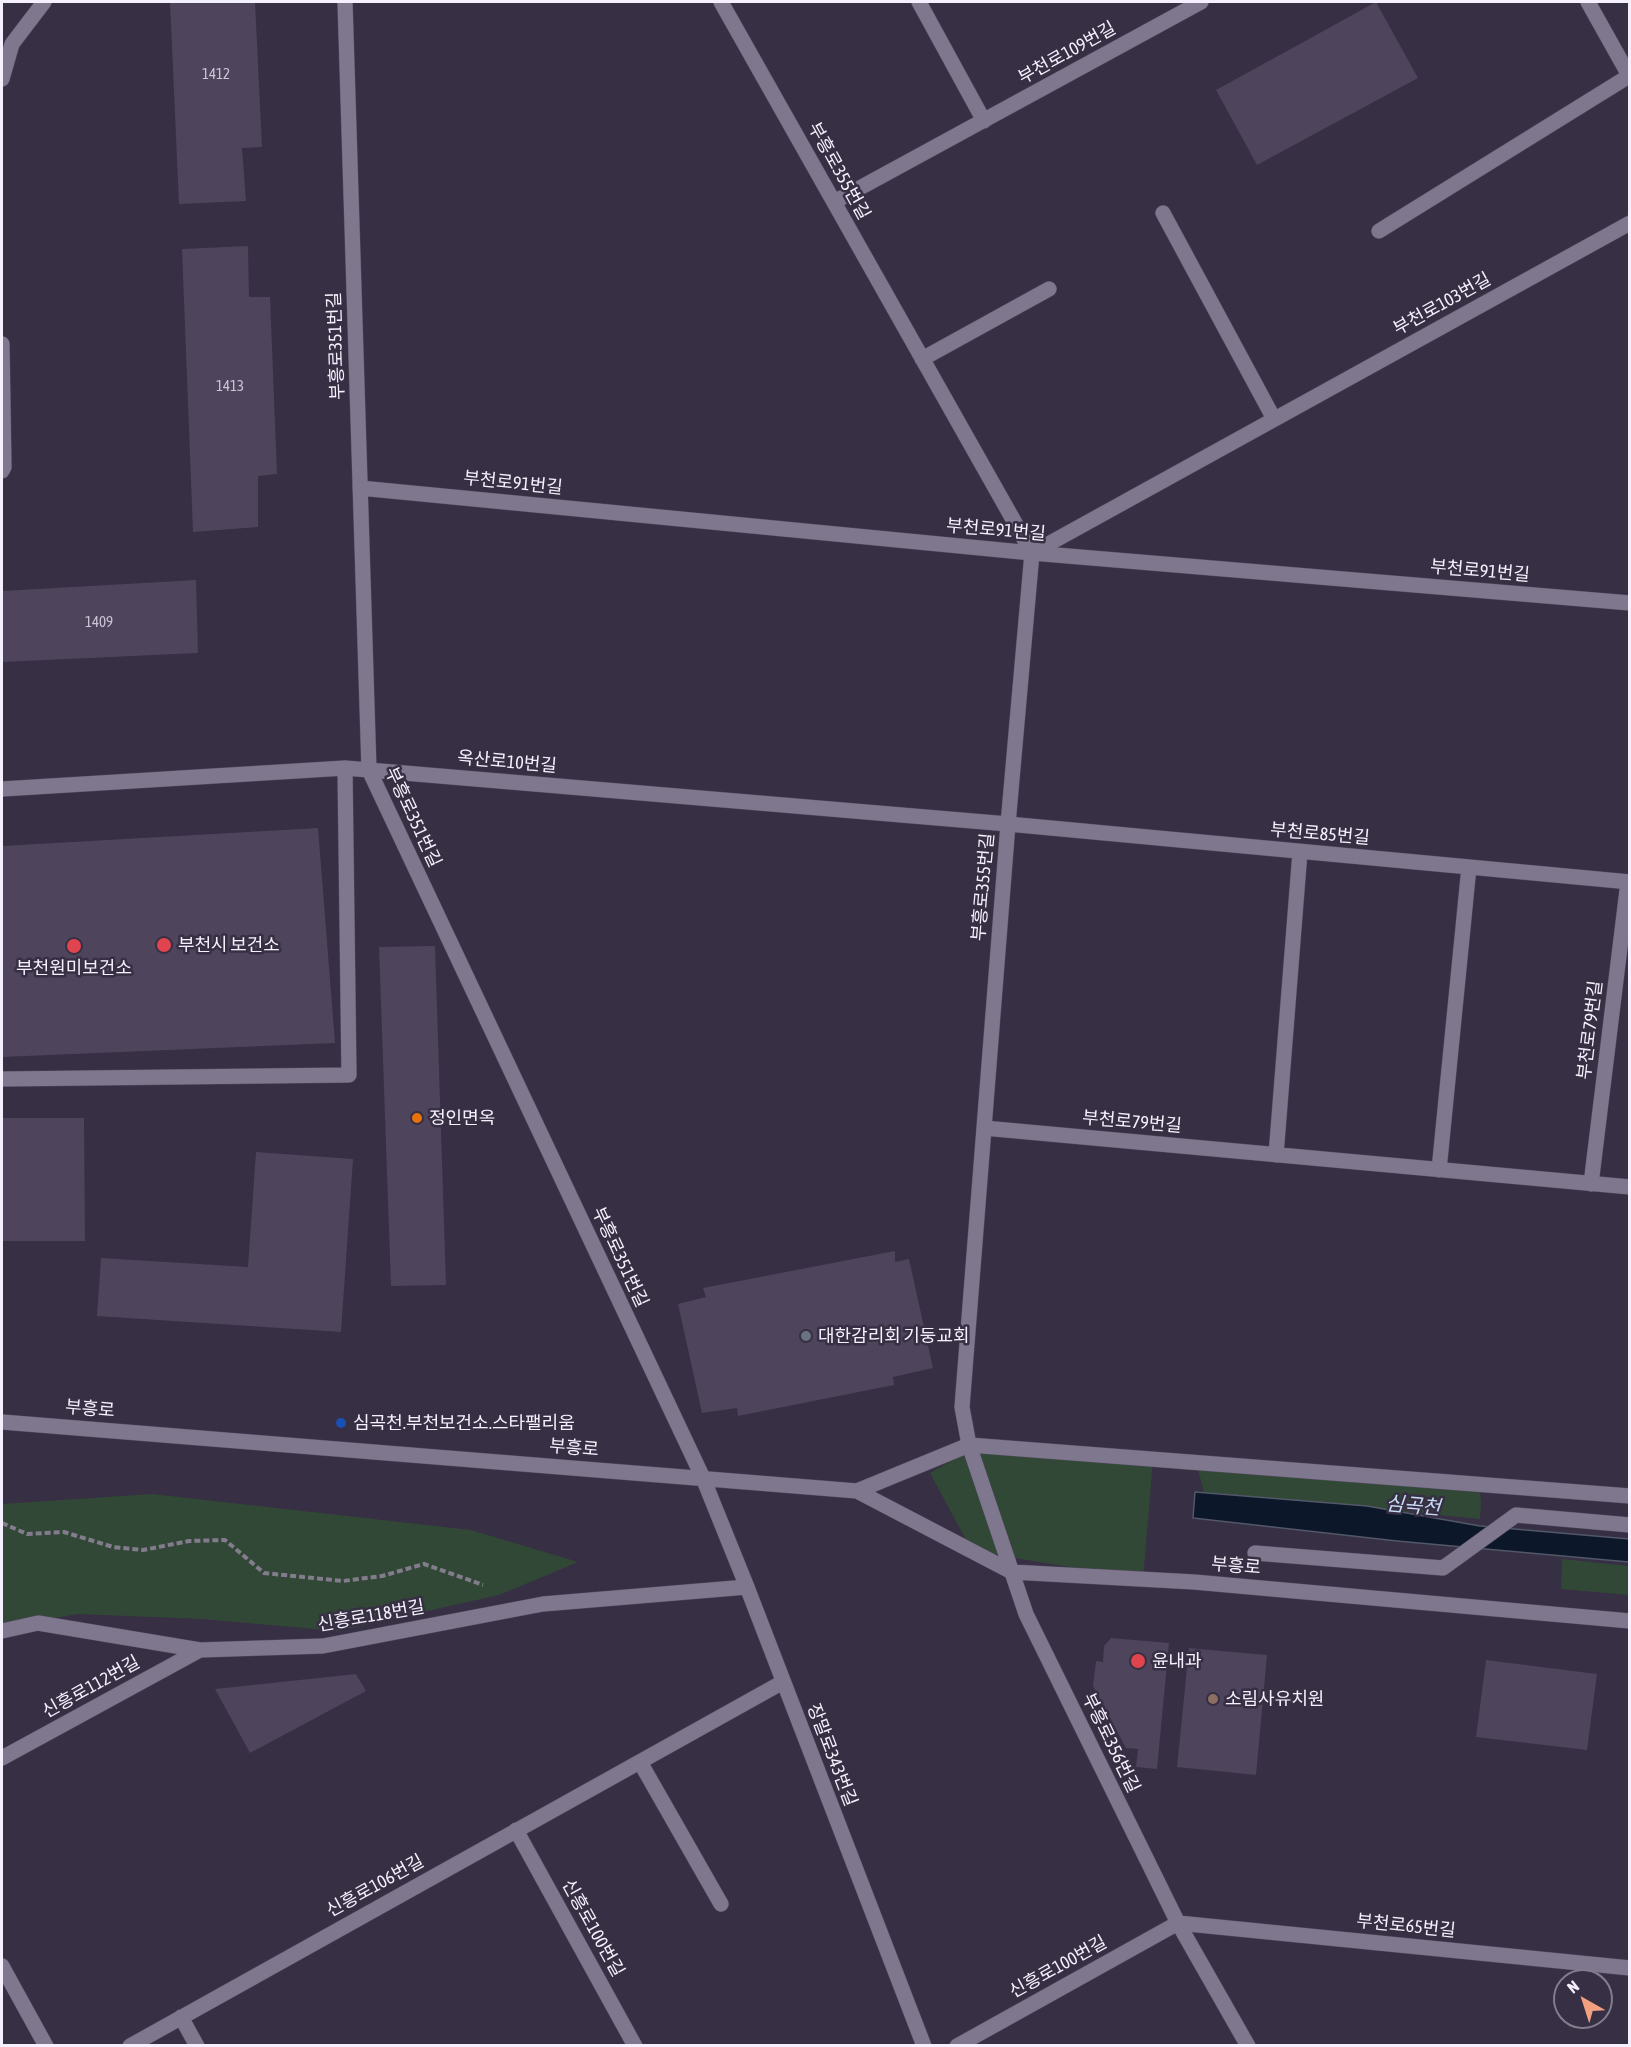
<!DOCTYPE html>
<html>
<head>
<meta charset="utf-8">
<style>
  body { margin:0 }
  #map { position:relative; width:1631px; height:2047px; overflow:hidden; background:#372f43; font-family:"Asap Condensed",sans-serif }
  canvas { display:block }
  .frame { position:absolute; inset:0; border:3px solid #f5f0fd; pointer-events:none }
  .north { position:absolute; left:1553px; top:1969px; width:60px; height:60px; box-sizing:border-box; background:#372f43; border:2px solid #837c8d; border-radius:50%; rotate:321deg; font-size:16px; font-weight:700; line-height:24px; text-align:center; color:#f5f0fd }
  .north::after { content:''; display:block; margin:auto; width:21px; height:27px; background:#f2a080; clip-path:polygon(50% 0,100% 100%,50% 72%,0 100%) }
</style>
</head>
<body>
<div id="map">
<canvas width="1631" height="2047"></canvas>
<div class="frame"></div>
<div class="north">N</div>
</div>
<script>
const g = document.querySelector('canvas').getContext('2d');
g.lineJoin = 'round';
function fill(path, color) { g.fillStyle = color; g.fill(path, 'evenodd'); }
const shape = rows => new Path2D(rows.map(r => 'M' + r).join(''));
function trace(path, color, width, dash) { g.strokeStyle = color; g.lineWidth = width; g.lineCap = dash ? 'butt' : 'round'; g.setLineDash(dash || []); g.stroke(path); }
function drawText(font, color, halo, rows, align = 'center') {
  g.font = font + ' "Asap Condensed","Noto Sans KR",sans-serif'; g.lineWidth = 5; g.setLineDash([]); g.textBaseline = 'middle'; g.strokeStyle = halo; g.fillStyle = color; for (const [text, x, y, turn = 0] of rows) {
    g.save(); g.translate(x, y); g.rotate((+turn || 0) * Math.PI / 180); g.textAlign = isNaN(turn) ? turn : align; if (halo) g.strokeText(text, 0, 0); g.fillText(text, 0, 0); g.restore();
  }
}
const green = shape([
  [996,1451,1153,1460,1143,1579,972,1551,930,1473,962,1455],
  [1197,1466,1478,1477,1481,1502,1480,1519,1204,1492],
  [152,1494,471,1530,578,1562,499,1595,338,1631,202,1619,78,1614,2,1627,2,1504],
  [1562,1559,1629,1566,1629,1595,1561,1589]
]);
const water = shape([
  [1195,1492,1367,1506,1480,1526,1629,1539,1629,1562,1397,1541,1193,1518,1195,1492]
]);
const building = shape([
  [170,2,255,2,262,147,242,148,246,201,179,204],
  [1376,2,1418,78,1257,165,1216,90],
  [248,246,249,297,270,297,277,474,258,476,258,527,193,532,182,249],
  [196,580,198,653,2,662,2,591],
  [318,828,335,1043,2,1057,2,846],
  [435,946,446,1285,391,1286,379,947],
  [2,1118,84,1118,85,1241,2,1241],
  [256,1152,353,1159,341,1332,97,1316,101,1258,248,1267],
  [895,1251,895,1262,909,1259,933,1368,893,1377,894,1385,738,1416,737,1408,702,1413,678,1304,706,1297,703,1288],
  [1111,1638,1169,1643,1157,1769,1136,1767,1138,1749,1126,1748,1093,1686,1096,1661,1103,1662,1104,1646],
  [1189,1648,1267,1655,1256,1775,1177,1767],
  [1486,1660,1597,1674,1587,1750,1476,1737],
  [356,1674,366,1691,250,1753,215,1689]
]);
const path = shape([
  [2,1523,27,1534,64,1532,113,1547,143,1550,189,1541,225,1540,264,1573,343,1581,382,1576,424,1564,483,1585]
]);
const minor = shape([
  [345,2,369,770,703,1478,747,1587,924,2046],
  [721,2,1032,553,1008,824,962,1407,969,1445,1026,1614,1178,1923,1248,2046],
  [919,2,984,121],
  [1588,2,1630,77],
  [2,79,12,44,44,2],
  [834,202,1201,2],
  [1163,213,1274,419],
  [1379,231,1629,76],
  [2,344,4,467,2,471],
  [922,359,1049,289],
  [360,488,1032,553,1630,603],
  [1032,553,1630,223],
  [2,789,345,768,1008,824,1630,882],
  [2,1079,349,1075,345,768],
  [984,1128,1630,1187],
  [1276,1155,1300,852],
  [1439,1170,1469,867],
  [1591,1184,1628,882],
  [2,1422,857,1491,1012,1572,1194,1582,1630,1621],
  [857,1491,969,1445,1630,1496],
  [1255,1553,1443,1568,1516,1515,1630,1525],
  [2,1631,38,1623,200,1650,323,1646,543,1604,747,1587],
  [2,1758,200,1650],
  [640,1762,721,1904],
  [516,1830,635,2046],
  [1178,1923,1630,1968],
  [2,1966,46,2046],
  [181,2017,197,2046],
  [130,2046,783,1682],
  [957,2046,1178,1923]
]);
const markers = [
  [164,945,8,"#e0444e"],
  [74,946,8,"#e0444e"],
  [417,1118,6,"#e8710a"],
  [806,1336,6,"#6b7280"],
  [341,1423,6,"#1a4fb4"],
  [1138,1661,8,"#e0444e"],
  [1213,1699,6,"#8d6e63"]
];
const numberNames = [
  ["1412",216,74],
  ["1413",230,386],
  ["1409",99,622]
];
const streetNames = [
  ["부천로109번길",1067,53,-29],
  ["부흥로355번길",839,171,61],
  ["부천로103번길",1442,304,-29],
  ["부흥로351번길",336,346,-92],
  ["부천로91번길",513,483,6],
  ["부천로91번길",996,530,5],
  ["부천로91번길",1480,571,5],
  ["옥산로10번길",507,762,5],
  ["부흥로351번길",413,817,65],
  ["부천로85번길",1320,834,5],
  ["부흥로355번길",983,887,-85],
  ["부천로79번길",1590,1030,-83],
  ["부천로79번길",1132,1122,5],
  ["부흥로351번길",620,1257,65],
  ["부흥로",90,1409,5],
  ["부흥로",574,1448,5],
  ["부흥로",1236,1566,5],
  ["신흥로118번길",371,1616,-10],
  ["신흥로112번길",91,1687,-29],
  ["부흥로356번길",1111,1743,64],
  ["장말로343번길",832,1755,69],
  ["신흥로106번길",375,1886,-29],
  ["부천로65번길",1406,1926,6],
  ["신흥로100번길",593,1928,61],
  ["신흥로100번길",1058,1967,-29]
];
const poiNames = [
  ["부천시 보건소",178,945],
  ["부천원미보건소",74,968,"center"],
  ["정인면옥",429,1118],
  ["대한감리회 기둥교회",818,1336],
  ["심곡천.부천보건소.스타팰리움",353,1423],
  ["윤내과",1152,1661],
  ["소림사유치원",1225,1699]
];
const waterNames = [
  ["심곡천",1413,1506,5]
];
fill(green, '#324836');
fill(water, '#0c172a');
trace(water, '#525869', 1.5);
fill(building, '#4e445c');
trace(minor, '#524b5c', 16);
trace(path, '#837c8d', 4, [6, 3]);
trace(minor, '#7f778e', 15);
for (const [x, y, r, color] of markers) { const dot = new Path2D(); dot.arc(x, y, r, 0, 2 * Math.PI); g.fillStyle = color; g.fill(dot); trace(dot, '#372f43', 2); }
drawText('15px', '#cbc5d5', null, numberNames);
drawText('18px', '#f5f0fd', '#372f43', streetNames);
drawText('18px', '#f5f0fd', '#372f43', poiNames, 'left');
drawText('italic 20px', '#c9dbf7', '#372f43', waterNames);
</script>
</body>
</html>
